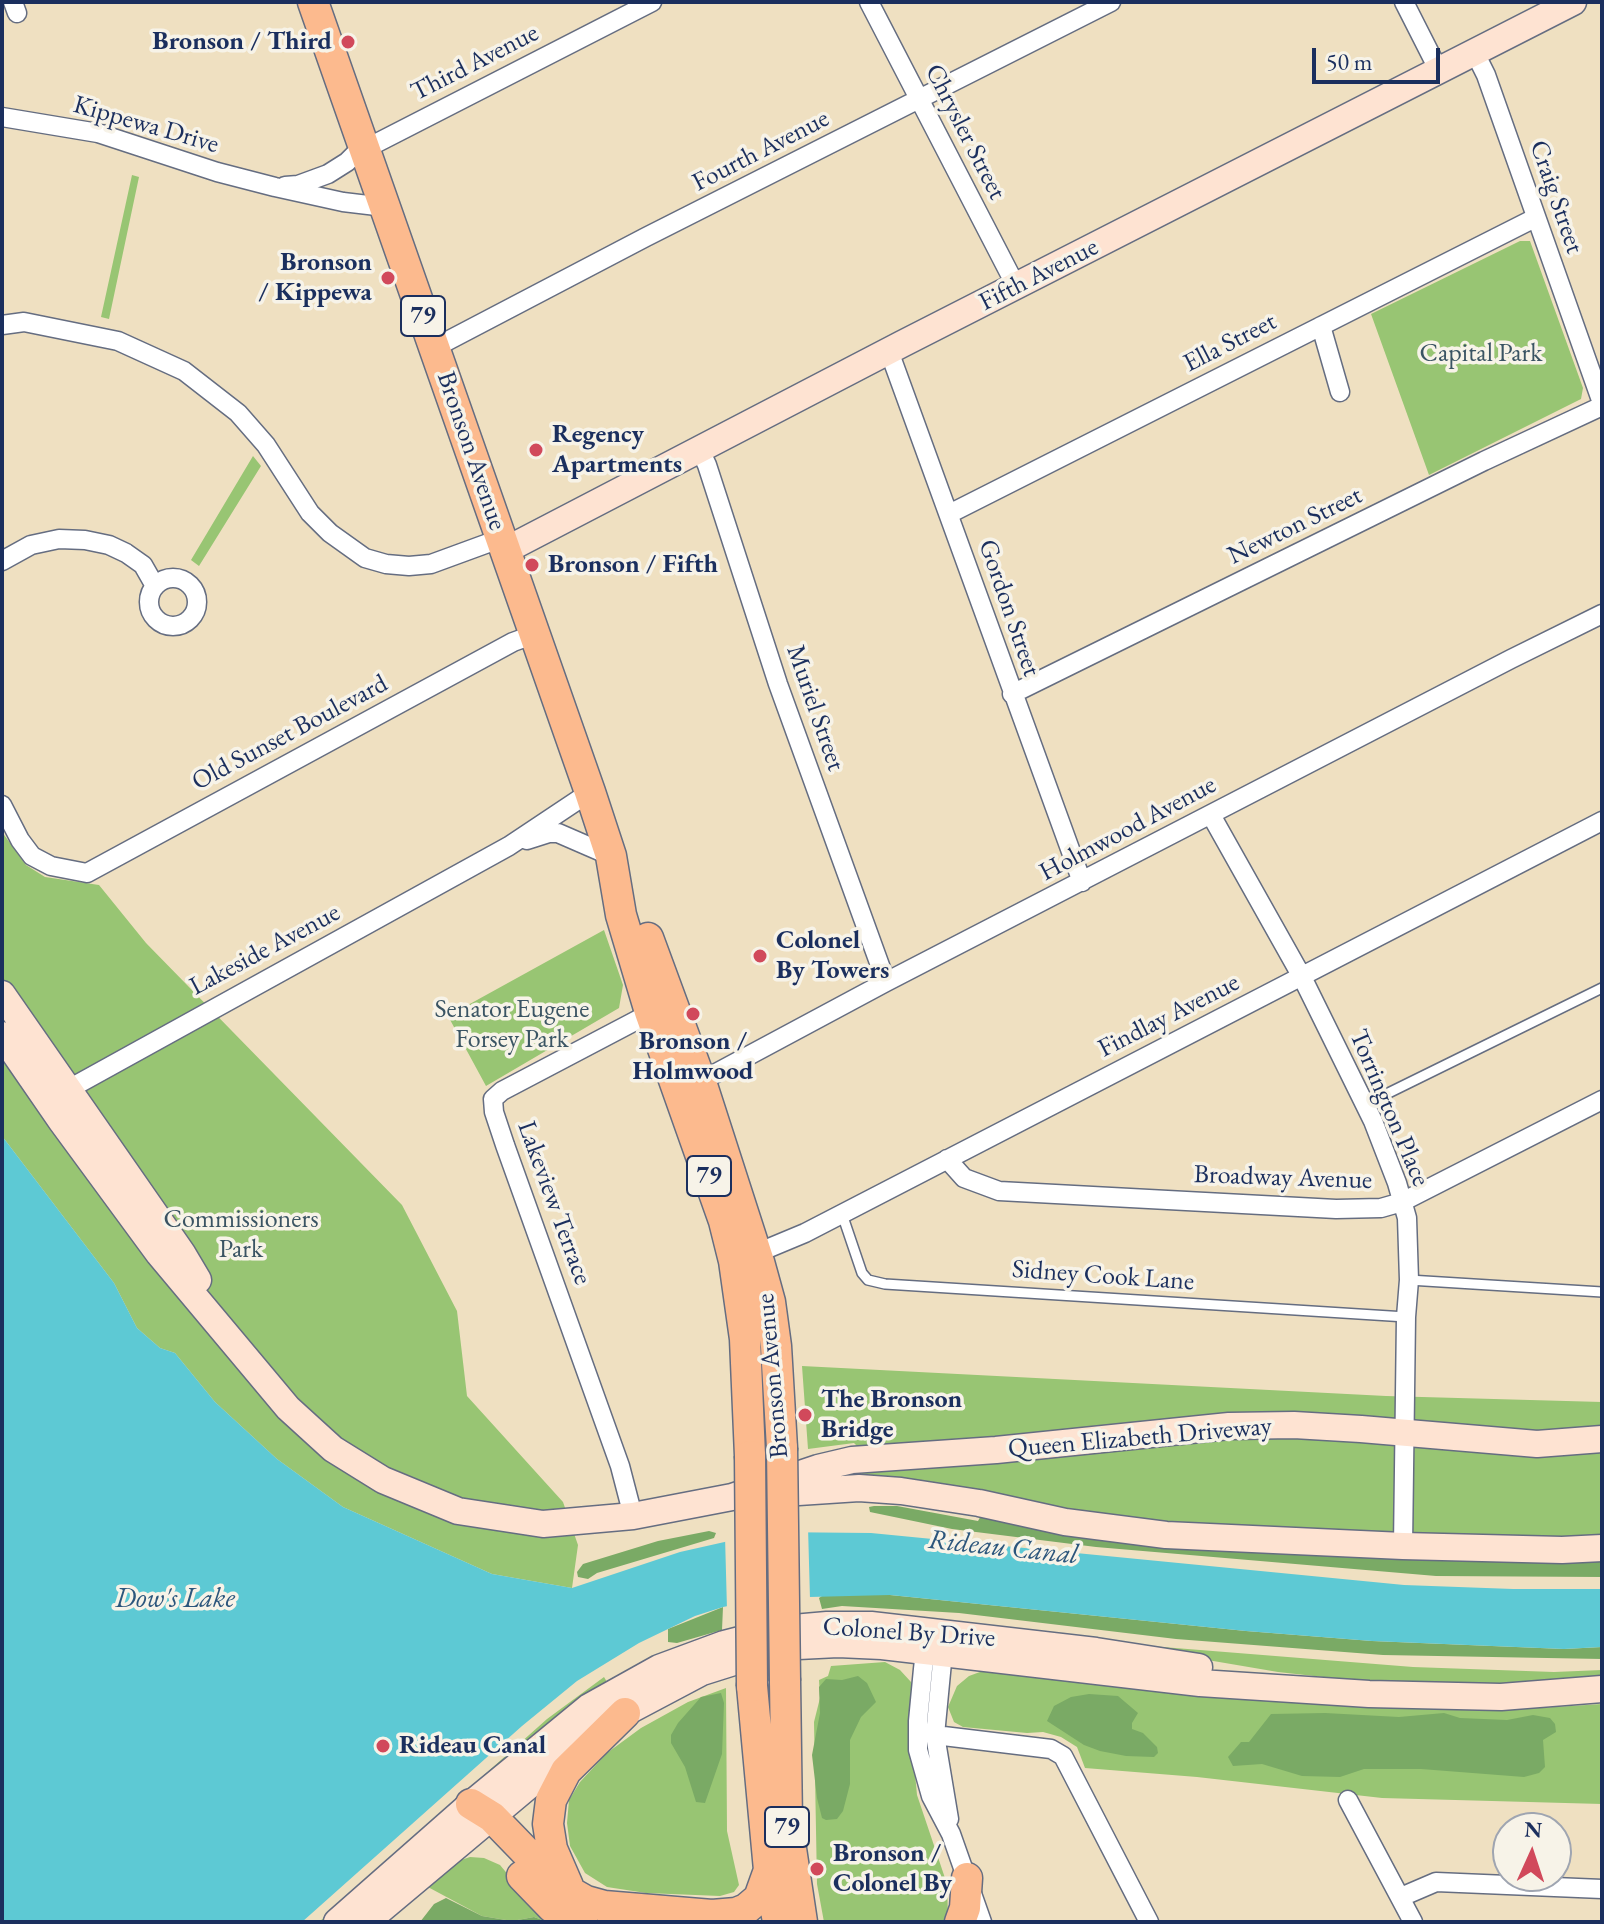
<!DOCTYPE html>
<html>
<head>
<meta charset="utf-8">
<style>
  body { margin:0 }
  #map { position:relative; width:1604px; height:1924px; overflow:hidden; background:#efe0c1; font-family:"EB Garamond",serif }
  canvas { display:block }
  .frame { position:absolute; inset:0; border:4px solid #1b2f5e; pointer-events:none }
  .north { position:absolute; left:1492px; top:1812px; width:80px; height:80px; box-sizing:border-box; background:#f7f3e8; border:2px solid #9fa5b1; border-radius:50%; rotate:3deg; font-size:22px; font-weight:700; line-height:32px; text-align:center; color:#1b2f5e }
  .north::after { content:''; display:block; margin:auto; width:28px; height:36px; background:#d1495b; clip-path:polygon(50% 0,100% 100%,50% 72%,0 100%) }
  .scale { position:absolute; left:1312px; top:48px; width:128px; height:36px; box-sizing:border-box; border:4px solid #1b2f5e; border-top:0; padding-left:10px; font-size:24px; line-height:28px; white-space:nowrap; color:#1b2f5e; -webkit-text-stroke:6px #f7f3e8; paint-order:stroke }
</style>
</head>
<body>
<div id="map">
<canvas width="1604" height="1924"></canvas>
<div class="frame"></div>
<div class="north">N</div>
<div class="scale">50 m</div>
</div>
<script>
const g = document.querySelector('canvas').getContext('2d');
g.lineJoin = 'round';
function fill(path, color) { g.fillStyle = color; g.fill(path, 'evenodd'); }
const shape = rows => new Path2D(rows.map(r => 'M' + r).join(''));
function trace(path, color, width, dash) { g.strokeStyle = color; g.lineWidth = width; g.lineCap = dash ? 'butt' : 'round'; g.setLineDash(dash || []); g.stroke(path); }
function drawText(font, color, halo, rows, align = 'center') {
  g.font = font + ' "EB Garamond",serif'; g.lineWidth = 7; g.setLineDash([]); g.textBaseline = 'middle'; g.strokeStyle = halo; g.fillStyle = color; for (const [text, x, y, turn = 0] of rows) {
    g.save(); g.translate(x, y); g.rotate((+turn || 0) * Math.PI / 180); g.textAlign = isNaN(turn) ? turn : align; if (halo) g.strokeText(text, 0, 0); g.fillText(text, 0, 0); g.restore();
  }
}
const green = shape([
  [132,175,139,177,109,319,101,317],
  [1520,241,1530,241,1583,388,1581,399,1429,475,1371,314],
  [253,456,261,466,199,566,191,560],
  [2,832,26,865,45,877,99,885,146,943,402,1205,457,1311,467,1396,563,1502,578,1545,572,1588,492,1574,343,1507,277,1459,215,1402,175,1353,160,1348,137,1328,114,1283,2,1136],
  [604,930,623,985,619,1008,486,1086,448,1016],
  [802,1366,1386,1396,1602,1402,1602,1430,1570,1434,1069,1434,858,1447,854,1443,808,1449],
  [1295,1435,1602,1447,1602,1537,1494,1539,1189,1524,1081,1513,937,1483,862,1477,861,1471,1212,1438],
  [1125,1644,1413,1667,1554,1672,1602,1670,1602,1678,1522,1685,1430,1684,1332,1678,1278,1672,1125,1646],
  [885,1662,900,1670,911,1682,914,1705,912,1741,917,1795,947,1884,948,1916,945,1922,824,1922,817,1884,814,1722,820,1698,819,1680,828,1676,831,1666],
  [988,1669,1439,1708,1539,1708,1602,1704,1602,1804,1382,1798,1197,1777,1085,1768,1077,1747,1061,1737,1043,1732,1027,1733,963,1727,954,1722,948,1707,957,1686,969,1676],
  [604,1677,610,1687,326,1922,319,1922,547,1719],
  [726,1688,727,1831,739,1885,734,1892,720,1896,646,1893,607,1887,585,1873,570,1846,567,1823,569,1800,580,1782,607,1753,641,1728,688,1702],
  [470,1857,484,1858,500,1865,515,1883,563,1922,548,1922,534,1917,512,1921,482,1916,426,1886,458,1861]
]);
const forest = shape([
  [874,1506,897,1506,978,1521,983,1512,1602,1556,1602,1577,1436,1576,1096,1547,952,1529,870,1512,869,1507],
  [709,1531,716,1533,714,1538,597,1573,588,1579,578,1577,577,1572,583,1564,658,1541],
  [825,1594,890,1595,1246,1631,1372,1641,1564,1649,1602,1647,1602,1659,1383,1655,1176,1639,959,1613,842,1606,822,1609,819,1598],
  [723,1607,722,1630,677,1643,668,1642,668,1629],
  [858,1676,867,1683,876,1702,861,1717,850,1740,850,1784,843,1811,837,1819,826,1820,822,1818,817,1798,812,1755,820,1713,819,1687,826,1679,842,1680],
  [721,1693,724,1703,722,1754,705,1803,696,1802,685,1767,671,1743,671,1735,678,1723,701,1697],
  [1089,1694,1118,1696,1138,1713,1132,1723,1132,1729,1143,1733,1157,1747,1158,1753,1154,1757,1126,1756,1100,1751,1084,1745,1047,1721,1054,1706,1071,1697],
  [1325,1713,1399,1717,1444,1713,1460,1718,1507,1720,1533,1715,1550,1718,1555,1724,1556,1732,1543,1740,1545,1767,1539,1773,1524,1777,1421,1769,1364,1769,1340,1777,1302,1776,1262,1764,1233,1766,1228,1757,1241,1742,1249,1742,1271,1714],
  [446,1898,482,1916,512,1921,534,1917,548,1922,420,1922,434,1904]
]);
const water = shape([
  [2,1136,114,1283,137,1328,160,1348,175,1353,215,1402,277,1459,343,1507,492,1574,572,1588,680,1552,769,1532,871,1533,1404,1585,1513,1589,1602,1589,1602,1647,1564,1649,1372,1641,1246,1631,890,1595,769,1598,723,1607,695,1616,639,1643,577,1681,522,1726,302,1922,2,1922]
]);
const pier = shape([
  [808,1527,810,1599,769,1602,727,1610,725,1536,769,1528]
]);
const lane = shape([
  [1364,1105,1602,988],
  [842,1214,862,1273,868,1280,885,1284,1406,1317],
  [1409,1280,1602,1292]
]);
const street = shape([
  [13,2,17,13],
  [869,2,1016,286],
  [1404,2,1439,71],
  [1475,53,1486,75,1602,403],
  [2,117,98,133,217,172,275,187,343,202,385,207],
  [365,149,652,2],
  [285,186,298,185,328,174,347,162,364,145],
  [2,325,24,322,118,341,184,371,238,413,266,445,310,513,330,533,365,558,386,564,409,566,431,564,502,538],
  [1321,326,1340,392],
  [434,348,646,237,1111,2],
  [889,351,1082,882],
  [700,450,707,465,778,684,886,982],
  [949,514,1535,218],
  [2,561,31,545,59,539,85,540,109,545,126,553,143,565,155,586],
  '149 602a24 24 0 1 1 48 0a24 24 0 1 1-48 0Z',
  [1012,694,1484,461,1602,406],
  [2,805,20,840,32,856,51,866,87,873,513,642,535,634],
  [1211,815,1302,977,1373,1121,1397,1183,1407,1218,1409,1280,1406,1317,1403,1546],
  [527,840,549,833,558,833,611,856],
  [692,1086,886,982,1511,659,1602,614],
  [58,1095,509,846,590,792],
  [947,1159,964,1178,999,1191,1336,1209,1381,1208,1402,1202,1602,1100],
  [757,1253,805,1233,1602,821],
  [633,1516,620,1466,505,1145,494,1112,493,1099,502,1091,658,1009],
  [931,1640,925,1651,923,1669,918,1721,918,1750,931,1796,951,1834,982,1922],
  [940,1643,943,1652,935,1735,949,1819],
  [935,1735,1051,1749,1063,1756,1149,1922],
  [1348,1800,1413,1922],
  [1401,1897,1436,1882,1602,1889]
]);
const secondary = shape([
  [506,550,902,344,1573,2],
  [2,994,182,1253,198,1280],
  [2,1035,62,1122,159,1254,288,1408,333,1449,383,1480,458,1511,543,1524,633,1516,732,1497,818,1468,852,1460,996,1450,1229,1426,1294,1425,1361,1429,1537,1444,1602,1439],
  [768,1494,859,1488,901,1491,979,1503,1065,1522,1166,1535,1403,1546,1562,1550,1602,1548],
  [337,1922,471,1804,589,1707,659,1668,724,1644,782,1629,827,1625,871,1625,1096,1651,1199,1667],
  [366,1922,600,1726,702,1672,759,1654,798,1646,838,1644,882,1646,1200,1683,1369,1694,1501,1697,1602,1689]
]);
const primary = shape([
  [313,2,590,792,611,856,621,915,650,1012,724,1221,734,1261,745,1339,750,1456],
  [648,938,701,1082,759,1262,770,1302,776,1346,782,1448],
  [785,1681,787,1822,802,1922],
  [752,1686,769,1870,778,1922],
  [471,1804,492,1817,558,1885,586,1901,604,1906,712,1915,736,1913,746,1909,759,1898,769,1870],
  [522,1876,552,1907,582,1922],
  [568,1886,552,1849,548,1824,551,1800,566,1771,625,1713],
  [960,1922,965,1908,967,1878]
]);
const primaryBridge = shape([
  [782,1448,785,1681],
  [750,1456,752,1686]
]);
const markers = [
  [348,42,8,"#d1495b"],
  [388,278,8,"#d1495b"],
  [536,450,8,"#d1495b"],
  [532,565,8,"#d1495b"],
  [760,956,8,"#d1495b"],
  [693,1014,8,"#d1495b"],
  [805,1415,8,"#d1495b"],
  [383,1746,8,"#d1495b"],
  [817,1869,8,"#d1495b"]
];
const shields = [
  [423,316,44],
  [709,1176,44],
  [787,1827,44]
];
const shieldNames = [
  ["79",423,316],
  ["79",709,1176],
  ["79",787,1827]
];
const poiNames = [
  ["Bronson / Third",332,42,"right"],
  ["Bronson",372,263,"right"],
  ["/ Kippewa",372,293,"right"],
  ["Regency",552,435],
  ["Apartments",552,465],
  ["Bronson / Fifth",548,565],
  ["Colonel",776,941],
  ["By Towers",776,971],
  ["Bronson /",693,1042,"center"],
  ["Holmwood",693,1072,"center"],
  ["The Bronson",821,1400],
  ["Bridge",821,1430],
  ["Rideau Canal",399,1746],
  ["Bronson /",833,1854],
  ["Colonel By",833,1884]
];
const streetNames = [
  ["Third Avenue",475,63,-27],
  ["Kippewa Drive",146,125,16],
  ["Chrysler Street",965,132,63],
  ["Fourth Avenue",761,151,-27],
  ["Craig Street",1556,197,71],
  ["Fifth Avenue",1039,275,-27],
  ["Ella Street",1230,343,-27],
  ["Bronson Avenue",471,451,71],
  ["Newton Street",1295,526,-26],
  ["Gordon Street",1009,608,71],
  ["Muriel Street",815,708,71],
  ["Old Sunset Boulevard",290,733,-28],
  ["Holmwood Avenue",1128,829,-28],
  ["Lakeside Avenue",265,950,-28],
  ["Findlay Avenue",1169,1016,-27],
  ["Torrington Place",1389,1108,67],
  ["Broadway Avenue",1283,1178,2],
  ["Lakeview Terrace",554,1203,70],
  ["Sidney Cook Lane",1103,1276,4],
  ["Bronson Avenue",773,1376,-95],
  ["Queen Elizabeth Driveway",1140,1438,-5],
  ["Colonel By Drive",909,1633,4]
];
const parkNames = [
  ["Capital Park",1481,354],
  ["Senator Eugene",512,1010],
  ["Forsey Park",512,1040],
  ["Commissioners",241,1220],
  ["Park",241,1250]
];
const waterNames = [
  ["Rideau Canal",1003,1548,6],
  ["Dow's Lake",175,1599]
];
fill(green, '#98c573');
fill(forest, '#7aaa65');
fill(water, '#5dc9d4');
fill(pier, '#efe0c1');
trace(lane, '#656d81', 12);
trace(street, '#656d81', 21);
trace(secondary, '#656d81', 29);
trace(primary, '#656d81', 33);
trace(lane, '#fff', 9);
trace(street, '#fff', 18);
trace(secondary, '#fee3d2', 26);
trace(primary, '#fcba8e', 30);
trace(primaryBridge, '#656d81', 33, []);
trace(primaryBridge, '#fcba8e', 30);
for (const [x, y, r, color] of markers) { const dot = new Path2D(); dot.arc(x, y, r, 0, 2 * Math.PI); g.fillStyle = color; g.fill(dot); trace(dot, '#f7f3e8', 3); }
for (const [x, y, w] of shields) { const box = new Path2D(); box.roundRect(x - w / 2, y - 20, w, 40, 6); g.fillStyle = '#f7f3e8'; g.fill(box); trace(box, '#1b2f5e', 2); }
drawText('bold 24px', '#1b2f5e', null, shieldNames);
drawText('bold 26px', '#1b2f5e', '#f7f3e8', poiNames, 'left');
drawText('26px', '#1b2f5e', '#f7f3e8', streetNames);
drawText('26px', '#3a5463', '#f7f3e8', parkNames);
drawText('italic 28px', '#2c567c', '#f7f3e8', waterNames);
</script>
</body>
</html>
